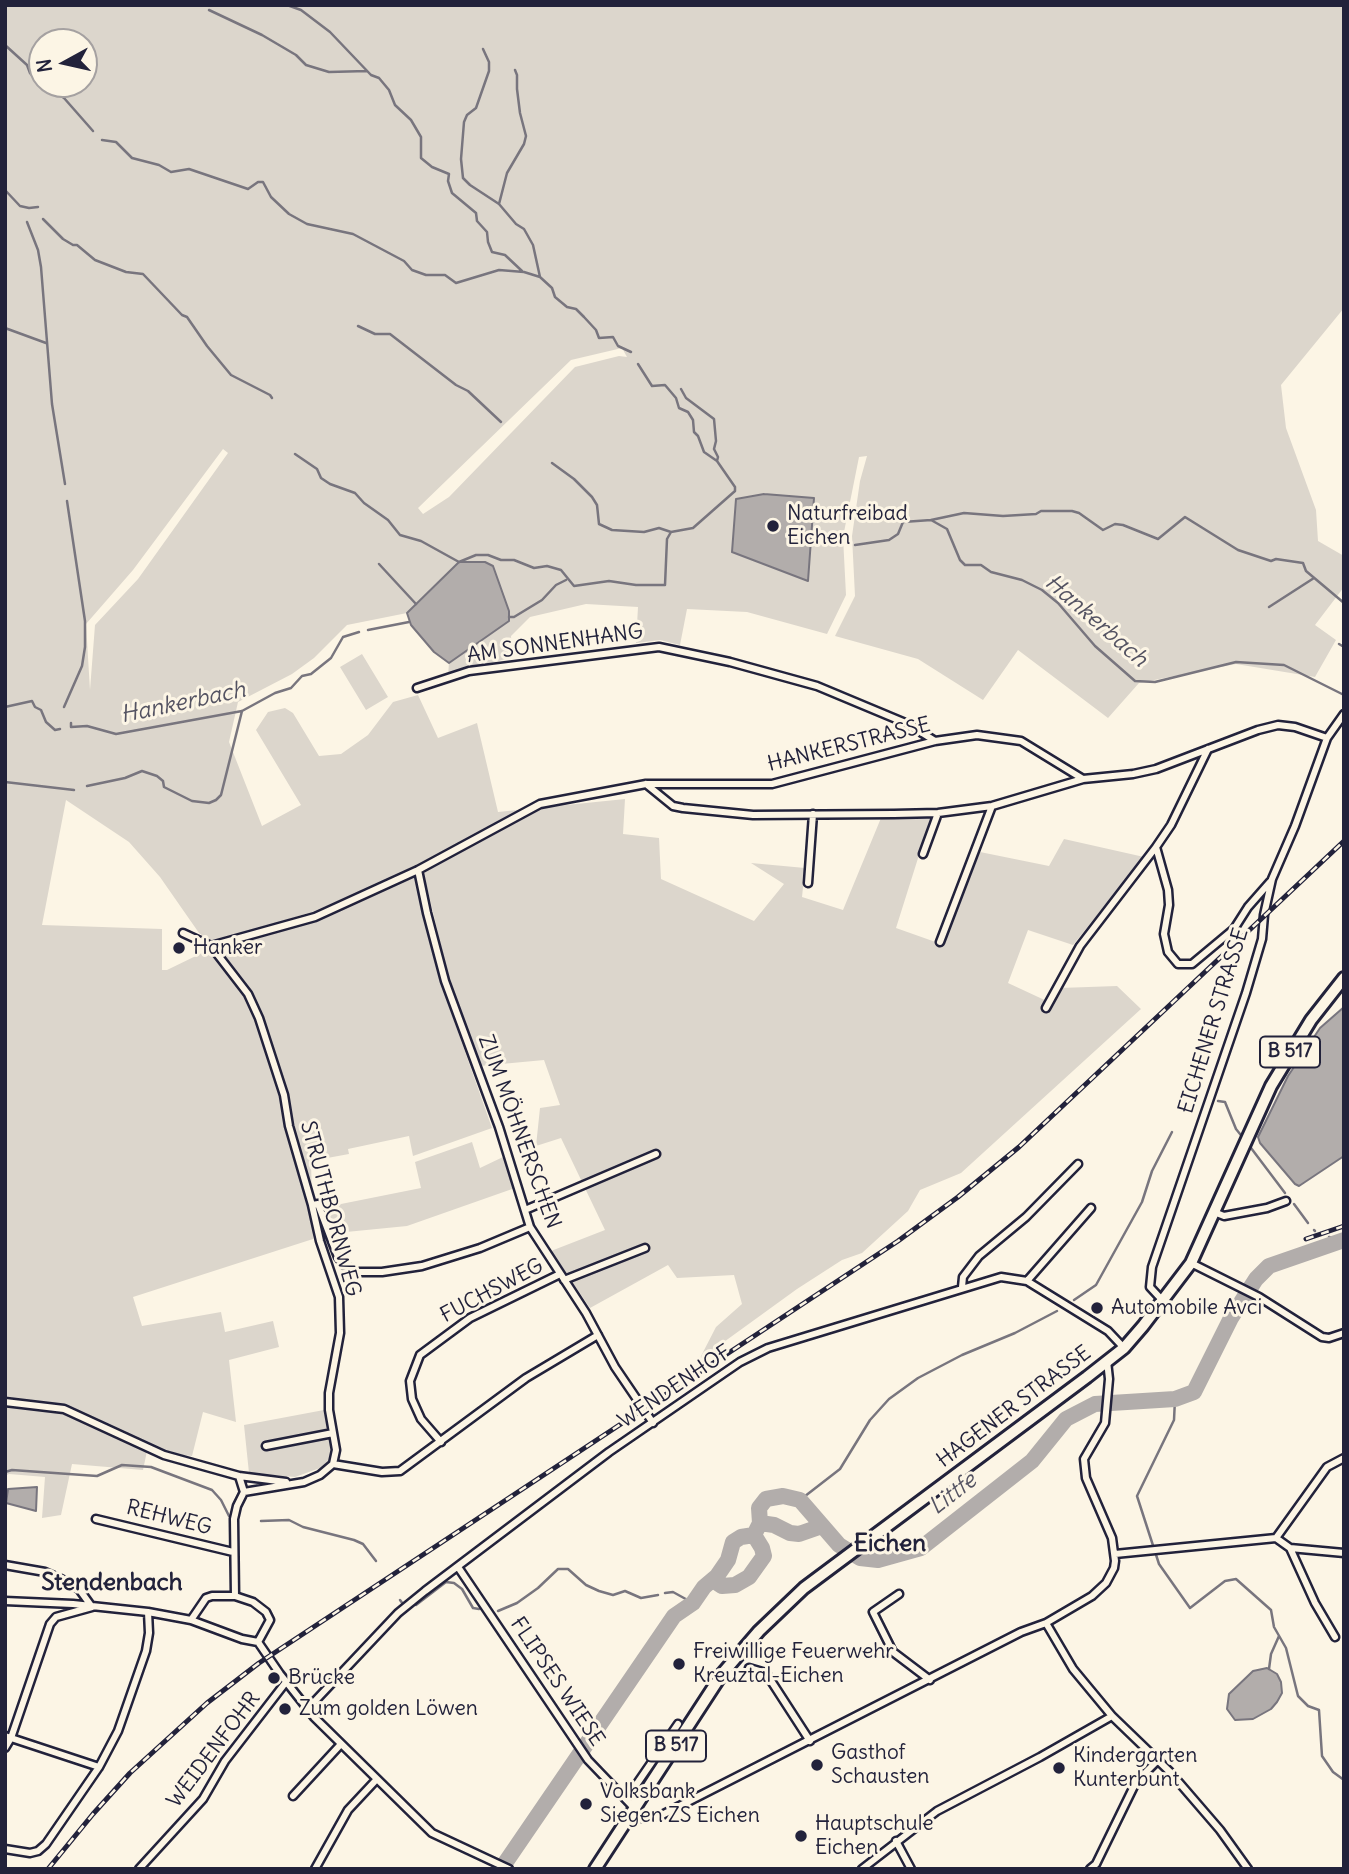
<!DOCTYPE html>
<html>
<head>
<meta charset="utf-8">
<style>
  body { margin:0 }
  #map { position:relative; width:1349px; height:1874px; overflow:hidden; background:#fcf5e5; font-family:Delius,sans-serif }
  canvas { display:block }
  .frame { position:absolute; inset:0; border:7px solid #22223b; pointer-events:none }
  .north { position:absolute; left:28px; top:28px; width:70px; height:70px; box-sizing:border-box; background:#fcf5e5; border:2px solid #a5a1a1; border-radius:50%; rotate:262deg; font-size:19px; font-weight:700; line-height:28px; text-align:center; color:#22223b }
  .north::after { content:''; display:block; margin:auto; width:24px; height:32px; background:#22223b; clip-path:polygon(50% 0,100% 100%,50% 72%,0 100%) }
</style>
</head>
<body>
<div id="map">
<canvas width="1349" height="1874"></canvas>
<div class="frame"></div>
<div class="north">N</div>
</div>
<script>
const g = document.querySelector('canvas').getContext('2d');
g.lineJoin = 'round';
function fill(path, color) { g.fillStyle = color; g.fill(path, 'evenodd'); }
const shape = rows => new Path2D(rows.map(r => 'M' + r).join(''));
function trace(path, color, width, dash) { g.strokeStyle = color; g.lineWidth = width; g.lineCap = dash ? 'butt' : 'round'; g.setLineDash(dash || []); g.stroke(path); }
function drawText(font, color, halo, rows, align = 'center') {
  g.font = font + ' Delius,sans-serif'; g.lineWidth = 6; g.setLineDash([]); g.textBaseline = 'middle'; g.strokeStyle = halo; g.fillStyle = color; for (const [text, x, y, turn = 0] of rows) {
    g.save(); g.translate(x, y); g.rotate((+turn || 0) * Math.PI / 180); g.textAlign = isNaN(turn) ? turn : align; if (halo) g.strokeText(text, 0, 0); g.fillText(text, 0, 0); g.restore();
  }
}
const green = shape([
  [5,5,1344,5,1344,308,1281,385,1286,428,1316,510,1318,541,1344,556,1344,587,1315,625,1336,640,1315,677,1236,664,1139,683,1108,718,1018,650,983,700,918,659,835,636,855,596,852,536,860,481,867,456,859,457,843,537,846,595,827,634,747,612,687,609,680,645,660,640,636,643,638,607,586,604,530,617,511,636,512,657,448,676,449,663,509,620,459,562,407,613,347,625,314,658,292,674,238,702,229,742,262,826,301,805,256,730,268,712,285,708,293,713,319,756,341,754,368,735,393,702,418,695,438,738,477,723,498,812,625,799,623,834,659,838,661,879,754,921,784,884,751,863,805,868,802,897,843,910,881,818,931,817,896,928,944,945,980,852,1049,866,1064,839,1144,857,1073,945,1028,930,1008,983,1051,1003,1060,988,1117,986,1141,1009,961,1173,920,1190,908,1211,862,1253,842,1260,797,1289,699,1360,716,1327,742,1304,734,1275,677,1278,668,1265,590,1308,551,1251,605,1230,561,1138,536,1146,540,1108,560,1105,544,1060,480,1066,449,979,427,887,417,867,312,912,212,942,199,933,160,877,129,842,66,800,42,925,162,929,162,970,167,970,204,952,315,922,414,876,440,981,492,1128,413,1156,409,1136,348,1149,349,1154,311,1161,313,1239,133,1297,142,1326,221,1312,225,1332,273,1321,279,1347,229,1360,236,1422,203,1412,192,1456,147,1451,143,1470,72,1464,61,1515,42,1518,45,1477,9,1474,5,1476],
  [42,42,84,42,84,84,42,84],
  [622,348,627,357,619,356,575,367,449,497,423,514,418,508,571,360],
  [223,449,228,453,138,579,95,625,90,690,86,624,133,570],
  [362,654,388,697,366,710,340,667],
  [472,1142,480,1168,503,1157,515,1188,407,1226,336,1233,326,1207,421,1188,415,1162],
  [324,1410,331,1451,329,1461,320,1468,295,1477,249,1473,244,1425]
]);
const water = shape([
  [764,494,814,498,808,581,732,552,736,499,764,494],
  [459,562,485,562,493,566,509,611,509,621,449,663,434,652,411,625,407,613,459,562],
  [1344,1007,1344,1156,1299,1186,1295,1184,1260,1143,1258,1137,1288,1076,1320,1028,1344,1007],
  [37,1487,36,1511,6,1503,8,1489,37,1487],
  [1267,1668,1277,1674,1281,1682,1282,1693,1277,1702,1271,1709,1253,1719,1235,1720,1227,1709,1229,1694,1253,1671,1267,1668]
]);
const stream = shape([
  [287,5,301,10,330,32,371,75,379,78,389,90,395,105,411,120,421,137,421,158,432,167,449,174,448,181,452,193,476,213,477,221,487,232,488,242,492,252,505,255,522,271],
  [209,10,262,35,296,55,306,65,329,72,367,71],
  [5,45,27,65,30,73,42,85,64,98,93,131],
  [483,49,489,62,489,71,476,108,467,115,464,122,461,159,463,178,470,185,499,204,516,224,524,229,533,245,540,277],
  [102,140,116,142,132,158,159,165,171,172,189,169,248,189,258,182,263,182,271,197,289,214,307,224,353,234,404,261,412,270,426,275,445,275,456,283,499,270,524,272,540,277,552,288,555,297,567,307,576,309,584,317,596,330,599,338,613,337,618,346,631,352],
  [5,190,20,206,29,208,38,207],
  [499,204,507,173,524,144,526,136,520,113,517,89,517,75,515,70],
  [43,219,63,239,73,245,77,245,95,260,126,272,143,274,182,315,187,317,207,346,231,375,270,395,272,398],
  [27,222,38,250,41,267,52,404,65,484],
  [358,326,375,334,390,334,456,385,468,391,501,422],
  [5,328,46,343],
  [681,389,686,398,714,419,716,441,714,449,718,457,717,461],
  [295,454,317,469,321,478,330,484,355,493,364,503,388,520,400,535,421,541,459,562,476,555,488,555,501,560,514,560,534,568,547,566,561,570,574,586,609,581,636,585,665,585,667,539,671,532,693,528,735,491,735,487,717,461,704,452,698,436,694,432,693,420,688,412,679,408,676,398,665,385,652,386,638,364],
  [552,463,574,479,592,497,597,505,599,524,612,530,644,532,659,528,671,532],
  [931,520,964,513,1003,516,1036,514,1041,511,1072,511,1079,513,1103,530,1115,524,1123,525,1158,539,1185,517,1238,550,1271,561,1276,559,1303,563,1306,571,1344,603],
  [855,545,889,540,898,534,903,522,931,520,947,529,960,560,965,565,981,565,991,572,1022,580,1042,590,1058,603,1095,646,1135,681,1155,682,1236,662,1284,665,1344,695],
  [379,564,416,604],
  [1269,607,1314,578],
  [509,617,514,617,542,600,556,585,566,580],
  [368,630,409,622],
  [1339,644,1344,647],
  [5,707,32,701,35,707,41,710,46,722,55,730,60,729],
  [64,707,82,666,85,647,85,621,67,501],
  [71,723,71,727,87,726,116,734,242,711,275,693,291,688,302,676,311,674,331,658,343,637,359,632],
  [5,782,74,790],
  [87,786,125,778,142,771,157,776,163,781,164,787,192,801,209,803,216,800,221,795,242,711],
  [1218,1101,1225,1102,1236,1129,1244,1139],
  [1248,1144,1285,1193],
  [1294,1204,1308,1223],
  [1314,1230,1315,1231],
  [1329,1237,1340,1242],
  [1074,1300,1096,1285,1142,1202,1152,1171,1172,1132],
  [1175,1399,1174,1420,1137,1496,1159,1564,1190,1608,1225,1581,1236,1579,1271,1610,1274,1627,1286,1648,1298,1696,1308,1706,1319,1710,1322,1756,1333,1772,1344,1780],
  [5,1472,12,1470,97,1476,122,1465,151,1467,212,1490,221,1500,229,1516],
  [800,1500,840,1469,870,1420,889,1399,918,1378,962,1355,1015,1333,1057,1311],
  [261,1521,289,1520,303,1527,354,1540,363,1544,376,1561],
  [665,1593,673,1592,693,1603],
  [400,1600,403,1604],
  [416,1605,446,1582,454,1583,462,1589,473,1608,479,1609],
  [498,1611,517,1603,538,1588,558,1569,568,1569,586,1585,599,1591,613,1595,625,1591,641,1598,658,1595],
  [1269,1669,1271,1654,1279,1636]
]);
const river = shape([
  [760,1523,774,1525,790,1533,799,1534,822,1526],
  [713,1580,722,1586,735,1585,749,1577,764,1556,762,1548,754,1535],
  [501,1869,674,1616,693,1603,704,1587,717,1576,728,1560,733,1542,741,1537,754,1535,760,1523,759,1508,766,1499,783,1496,800,1500,839,1545,860,1558,878,1560,921,1548,1032,1461,1066,1419,1095,1404,1175,1399,1194,1392,1231,1318,1256,1279,1269,1266,1344,1240]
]);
const minor = shape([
  [417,688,469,671,659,647,730,662,817,686,908,724,935,741],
  [1208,749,1171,825,1156,847,1168,890,1169,905,1164,934,1168,952,1178,964,1192,964,1234,929,1248,907,1270,882],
  [646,784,673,806,683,808,753,815,894,814,938,813,992,806,1083,779],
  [923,854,938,813],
  [418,870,427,913,445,981,499,1127,530,1227,586,1313,615,1367,653,1423],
  [808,883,813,814],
  [183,933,211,946,315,917,418,870,540,804,646,784,772,784,935,741,977,735,1021,741,1083,779,1133,774,1156,769,1258,730,1278,725,1295,727,1327,738],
  [940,942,992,806],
  [211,946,248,994,259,1018,284,1095,289,1126,312,1205,320,1241,339,1297,340,1333,329,1393,329,1410,336,1450,333,1464,320,1475,304,1482,244,1492],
  [1046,1008,1080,946,1156,847],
  [312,1205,318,1204,338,1257,344,1265,357,1272,382,1272,422,1266,480,1248,530,1227],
  [525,1210,656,1154],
  [1214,1212,1224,1216,1267,1208,1286,1201],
  [1191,1263,1259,1297,1322,1337,1329,1338,1344,1333],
  [564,1280,645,1248],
  [1027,1281,1091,1208],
  [962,1287,963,1277,979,1256,1026,1217,1078,1164],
  [1163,1301,1150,1287,1152,1267,1246,993,1262,939,1264,915,1272,879,1295,826,1327,738,1344,714],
  [5,1402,64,1409,164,1455,239,1476,244,1492],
  [441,1442,421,1419,412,1399,410,1381,420,1355,470,1318,560,1274],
  [266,1446,333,1433],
  [333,1464,382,1472,400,1471,526,1378,598,1335],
  [239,1476,286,1482],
  [244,1492,237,1506,234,1519,235,1596,253,1602,266,1612,270,1620,258,1642],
  [96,1519,233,1552],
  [1276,1538,1290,1548,1315,1603,1335,1637],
  [1290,1548,1344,1553],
  [1115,1554,1276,1538,1327,1467,1344,1458],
  [5,1565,45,1572,61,1579,79,1589,92,1607,56,1617,50,1624,11,1738,5,1748],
  [458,1567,588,1760,635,1809],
  [899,1594,873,1612,893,1652,930,1680],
  [5,1601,73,1604,148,1612,191,1620,242,1639,258,1642,280,1674,314,1717,432,1833,509,1869],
  [191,1620,206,1598,212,1596,235,1596],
  [1046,1623,1073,1669,1112,1716,1170,1772,1220,1830,1248,1869],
  [749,1668,766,1673,810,1741],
  [306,1706,315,1701,398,1613,425,1591,609,1452,740,1362,768,1348,1001,1277,1027,1281,1108,1331,1124,1348],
  [5,1736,99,1767],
  [293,1796,341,1744],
  [635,1807,634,1788,678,1724],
  [629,1819,660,1816,1021,1632,1046,1623,1092,1596,1106,1583,1114,1568,1115,1561,1112,1538,1086,1478,1084,1459,1105,1423,1109,1379,1107,1361],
  [896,1841,911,1869],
  [5,1849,30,1853,38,1851,46,1844,99,1767,118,1731,146,1651,149,1633,148,1612],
  [139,1869,203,1799,225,1761,286,1682],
  [315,1869,348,1810,377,1779],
  [862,1869,937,1811,1040,1757,1112,1716],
  [1090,1869,1096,1864,1136,1782,1158,1760]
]);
const primary = shape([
  [595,1869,722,1674,759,1631,804,1588,1087,1377,1124,1348,1143,1326,1191,1263,1271,1086,1311,1020,1344,978]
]);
const rail = shape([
  [1306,1239,1344,1226],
  [48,1869,93,1814,130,1773,207,1703,259,1663,898,1241,958,1197,1019,1147,1344,841]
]);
const markers = [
  [773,526,7,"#22223b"],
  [179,948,7,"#22223b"],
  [1097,1308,7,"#22223b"],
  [679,1664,7,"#22223b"],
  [274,1678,7,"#22223b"],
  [285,1709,7,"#22223b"],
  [817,1765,7,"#22223b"],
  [1059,1768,7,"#22223b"],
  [586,1804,7,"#22223b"],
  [801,1836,7,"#22223b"]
];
const shields = [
  [1290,1052,60],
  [676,1746,60]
];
const shieldNames = [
  ["B 517",1290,1052],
  ["B 517",676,1746]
];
const poiNames = [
  ["Naturfreibad",787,514],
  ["Eichen",787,538],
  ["Hanker",193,948],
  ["Automobile Avci",1111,1308],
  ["Freiwillige Feuerwehr",693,1652],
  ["Kreuztal-Eichen",693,1676],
  ["Brücke",288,1678],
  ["Zum golden Löwen",299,1709],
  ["Gasthof",831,1753],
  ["Schausten",831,1777],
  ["Kindergarten",1073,1756],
  ["Kunterbunt",1073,1780],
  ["Volksbank",600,1792],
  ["Siegen ZS Eichen",600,1816],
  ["Hauptschule",815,1824],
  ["Eichen",815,1848]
];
const streetNames = [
  ["AM SONNENHANG",555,644,-8],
  ["HANKERSTRASSE",849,745,-14],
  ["EICHENER STRASSE",1214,1021,-73],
  ["ZUM MÖHNERSCHEN",519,1132,70],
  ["STRUTHBORNWEG",330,1209,75],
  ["FUCHSWEG",492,1291,-28],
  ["WENDENHOF",675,1387,-34],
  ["HAGENER STRASSE",1014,1407,-37],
  ["REHWEG",169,1518,14],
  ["FLIPSES WIESE",557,1682,56],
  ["WEIDENFOHR",214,1750,-53]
];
const waterNames = [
  ["Hankerbach",1096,621,41],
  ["Hankerbach",183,703,-12],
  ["Littfe",953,1494,-38]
];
const quarterNames = [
  ["Eichen",890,1544],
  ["Stendenbach",112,1583]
];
fill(green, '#dcd6cc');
fill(water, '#b2adab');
trace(water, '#78757e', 2);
trace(stream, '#78757e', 2.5);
trace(river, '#b2adab', 16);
trace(minor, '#22223b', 11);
trace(primary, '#22223b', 16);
trace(minor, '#fcf5e5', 6);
trace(primary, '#fcf5e5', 10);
trace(rail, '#22223b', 5);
trace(rail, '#fcf5e5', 2.5, [8]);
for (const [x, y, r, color] of markers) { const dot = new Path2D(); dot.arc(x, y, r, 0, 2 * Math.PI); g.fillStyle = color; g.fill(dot); trace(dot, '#fcf5e5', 2.5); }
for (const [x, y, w] of shields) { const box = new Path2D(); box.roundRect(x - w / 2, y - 15.5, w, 31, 5); g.fillStyle = '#fcf5e5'; g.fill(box); trace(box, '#22223b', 2); }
drawText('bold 19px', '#22223b', null, shieldNames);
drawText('21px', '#22223b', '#fcf5e5', poiNames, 'left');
drawText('21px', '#22223b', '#fcf5e5', streetNames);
drawText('italic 23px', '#545362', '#fcf5e5', waterNames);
drawText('bold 24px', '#22223b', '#fcf5e5', quarterNames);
</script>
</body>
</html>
